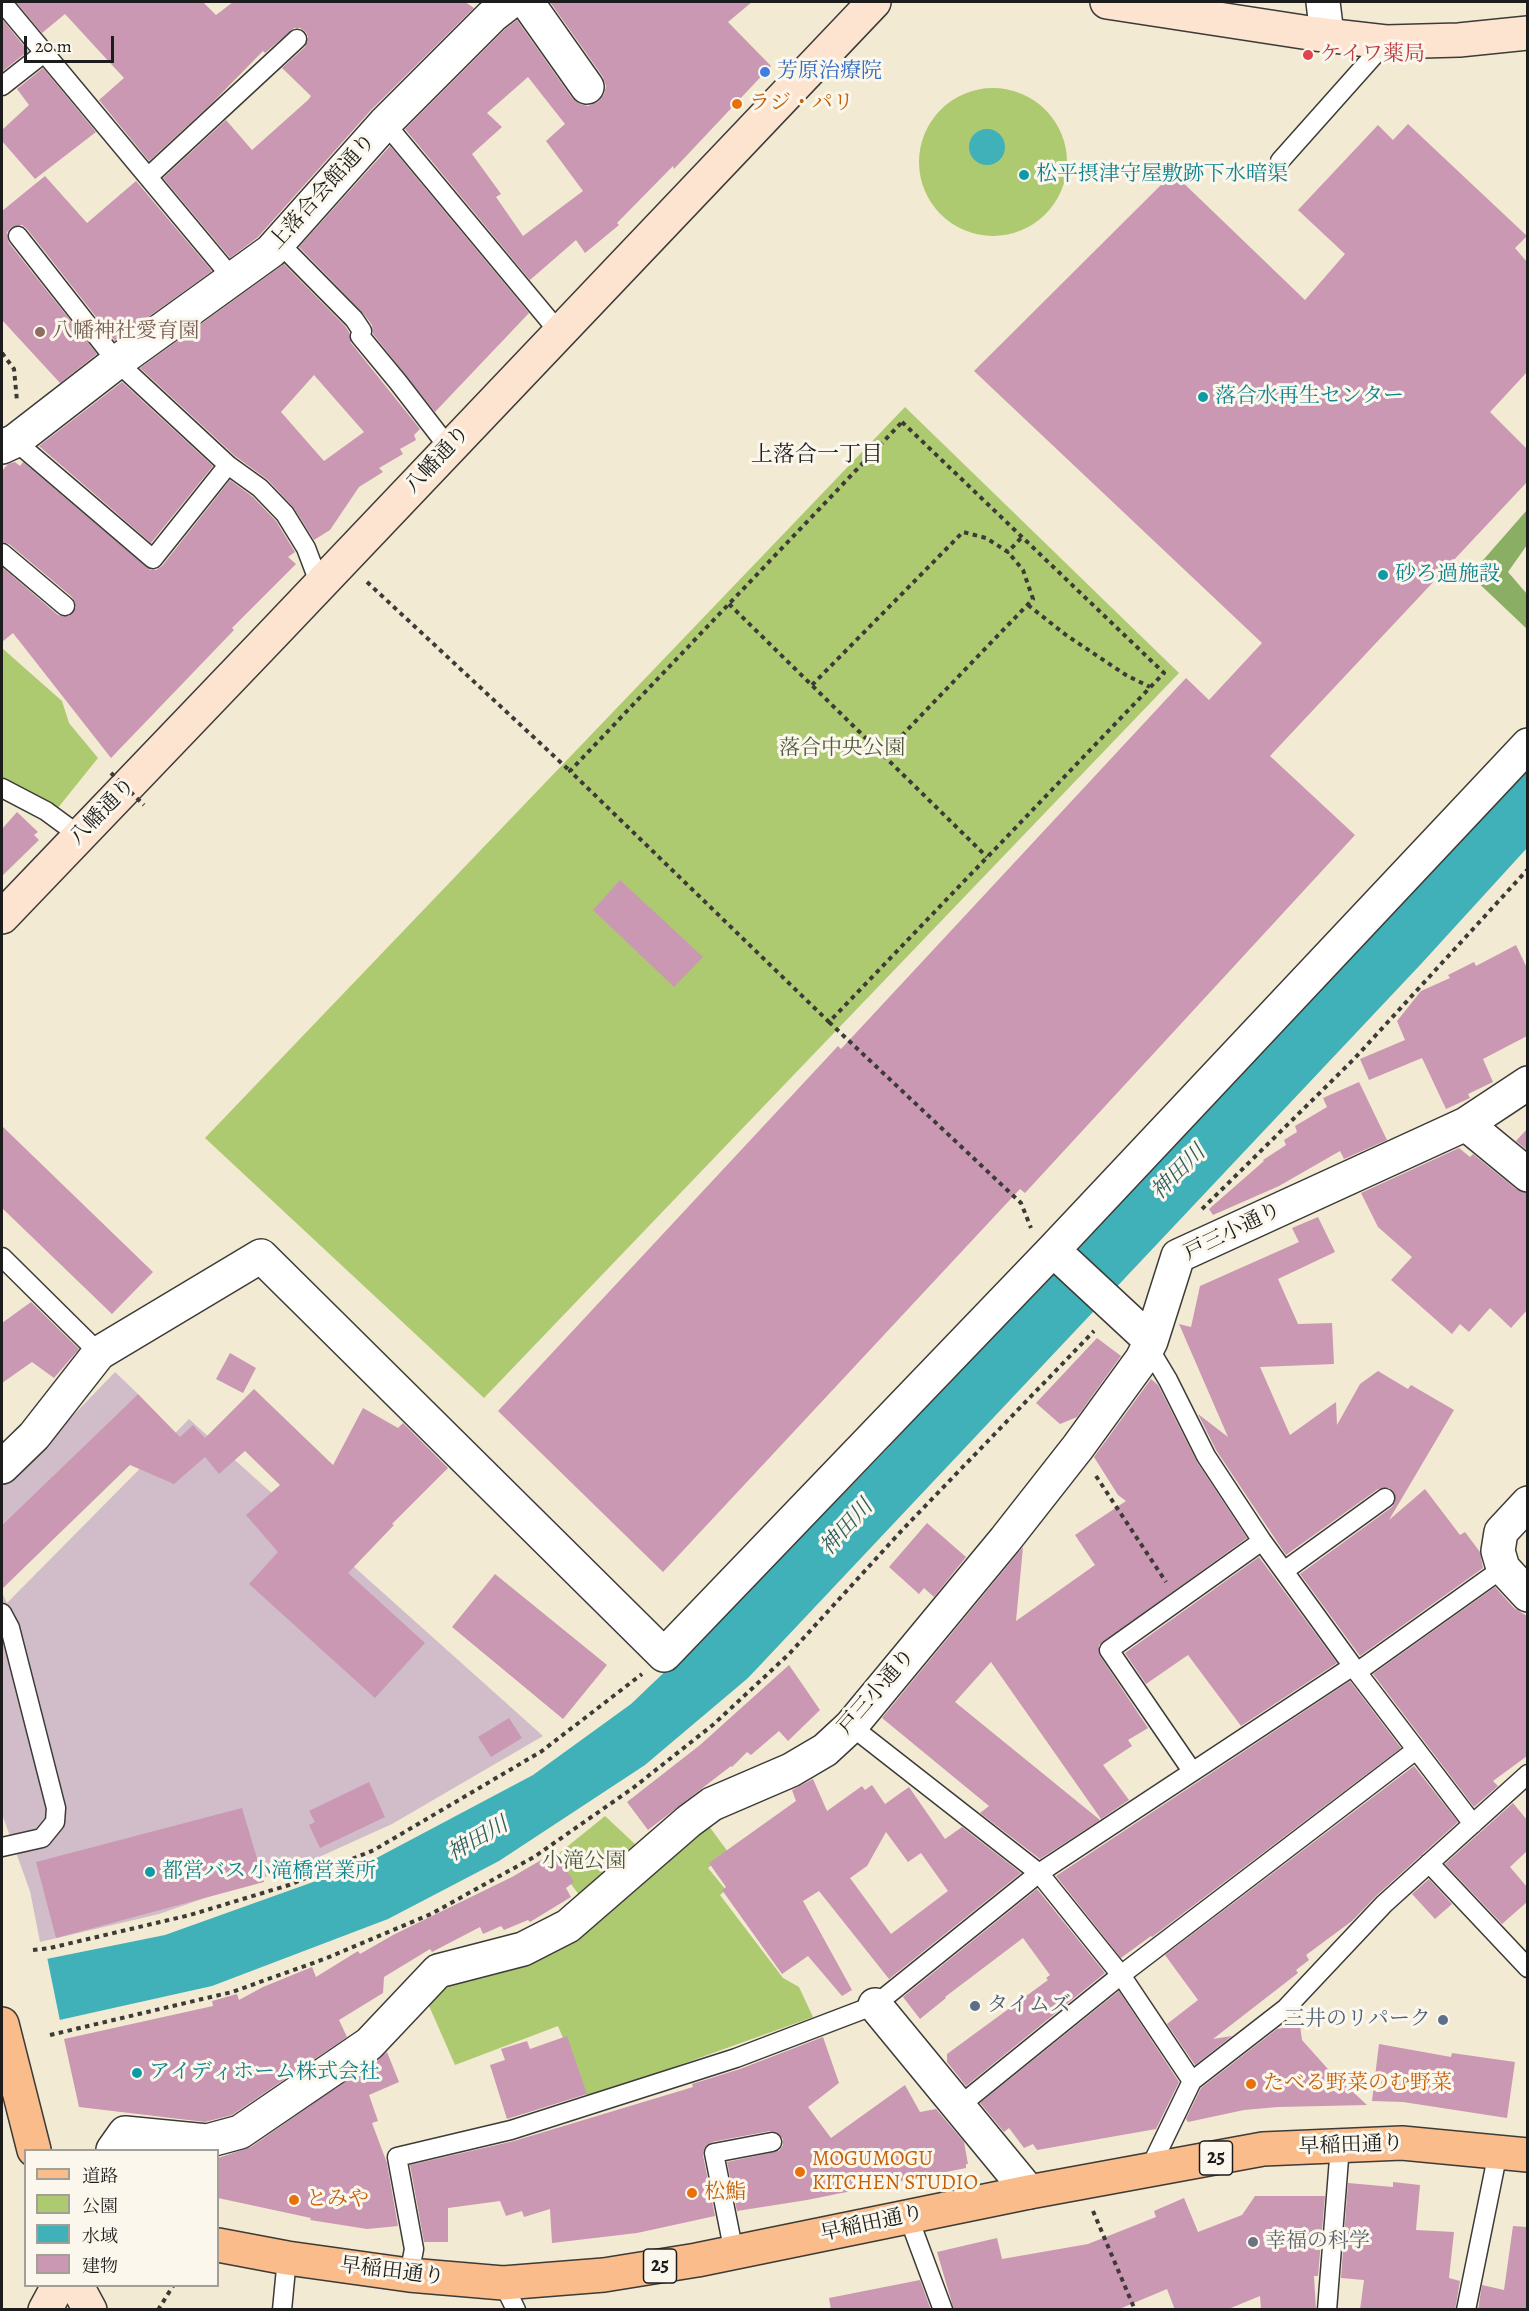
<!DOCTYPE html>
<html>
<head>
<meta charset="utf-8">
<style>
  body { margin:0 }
  #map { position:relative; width:1529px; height:2311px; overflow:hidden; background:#f2ead2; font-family:Alegreya,"Noto Serif JP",serif }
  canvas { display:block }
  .frame { position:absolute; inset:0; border:3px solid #1c1c1c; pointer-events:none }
  .legend { position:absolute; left:24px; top:2149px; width:195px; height:138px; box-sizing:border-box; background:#fbf7ec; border:2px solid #a29f99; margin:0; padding:8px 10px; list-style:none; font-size:18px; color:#1c1c1c }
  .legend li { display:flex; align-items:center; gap:12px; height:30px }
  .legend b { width:30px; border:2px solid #a29f99 }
  .scale { position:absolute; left:24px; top:36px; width:90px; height:27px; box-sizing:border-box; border:3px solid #1c1c1c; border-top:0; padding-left:8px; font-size:18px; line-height:21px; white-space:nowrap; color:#1c1c1c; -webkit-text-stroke:4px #fbf7ec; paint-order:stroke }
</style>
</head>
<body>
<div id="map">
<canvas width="1529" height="2311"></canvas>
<div class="frame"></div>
<ul class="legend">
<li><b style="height:8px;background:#fabc8b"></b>道路</li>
<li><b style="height:16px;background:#aeca71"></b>公園</li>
<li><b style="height:16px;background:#40b1b8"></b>水域</li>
<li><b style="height:16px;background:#ca98b3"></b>建物</li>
</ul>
<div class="scale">20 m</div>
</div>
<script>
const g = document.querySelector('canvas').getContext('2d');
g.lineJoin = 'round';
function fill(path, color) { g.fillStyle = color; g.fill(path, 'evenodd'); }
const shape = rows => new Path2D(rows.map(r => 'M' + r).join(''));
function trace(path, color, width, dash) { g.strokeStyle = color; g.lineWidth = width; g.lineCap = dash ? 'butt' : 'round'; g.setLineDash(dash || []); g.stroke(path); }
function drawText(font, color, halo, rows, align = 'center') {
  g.font = font + ' Alegreya,"Noto Serif JP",serif'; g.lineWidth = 6; g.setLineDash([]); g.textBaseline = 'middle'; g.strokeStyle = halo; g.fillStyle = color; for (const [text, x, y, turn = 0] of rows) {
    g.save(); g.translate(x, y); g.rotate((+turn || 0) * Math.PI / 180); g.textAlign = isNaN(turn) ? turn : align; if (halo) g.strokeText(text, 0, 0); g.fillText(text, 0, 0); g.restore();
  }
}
const industrial = shape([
  [115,1372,138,1394,2,1525,2,1486,13,1478],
  [189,1419,543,1736,392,1824,308,1862,159,1914,40,1942,30,1891,2,1814,2,1593,7,1603]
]);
const green = shape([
  '919 162a74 74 0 1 1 148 0a74 74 0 1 1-148 0Z',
  [905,407,1179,673,484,1398,205,1138],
  [2,648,62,701,69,723,98,758,57,809,2,777],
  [605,1816,635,1844,580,1896,552,1859],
  [706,1822,728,1852,708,1868,726,1890,720,1895,783,1978,799,1987,813,2017,588,2098,558,2026,455,2065,426,1999,449,1978,533,1958]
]);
const forest = shape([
  [1527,510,1527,545,1508,572,1527,594,1527,629,1470,575]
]);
const water = shape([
  '969 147a18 18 0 1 1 36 0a18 18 0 1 1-36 0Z',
  [1527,770,1527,848,1421,964,748,1678,645,1765,499,1861,388,1919,212,1986,55,2021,2,1968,165,1935,369,1862,533,1775,631,1704,741,1599,884,1452,1071,1250]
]);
const pier = shape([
  [47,1957,60,2021,2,2030,2,1966]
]);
const building = shape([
  [16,2,203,2,216,15,233,2,465,2,474,8,371,110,258,237,230,258,163,178,226,120,252,150,308,100,311,96,282,68,305,47,308,37,306,32,300,28,294,28,265,53,263,51,211,104,149,161,99,100,124,78,65,14,42,33],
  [550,2,752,2,728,22,771,66,674,169,673,166,617,223,619,225,585,253,576,240,530,280,405,129,504,30,517,20,572,98,580,104,588,106,598,102,604,94,606,86,603,77],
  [528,77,565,124,546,141,583,191,523,236,496,197,501,194,472,154,502,127,487,113],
  [2,19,28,51,3,71,2,70],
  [43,68,96,132,35,179,2,141,2,130,29,105,17,89],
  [1408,124,1527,236,1515,248,1527,262,1527,372,1490,412,1527,449,1527,482,1270,756,1355,835,1025,1193,1020,1189,663,1572,498,1411,838,1046,841,1049,1186,678,1209,700,1262,643,974,371,1173,173,1305,300,1345,254,1298,210,1378,125,1393,140],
  [390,146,529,313,435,412,373,334,372,325,363,313,299,247],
  [45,176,87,223,136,181,212,271,115,341,27,229,22,225,12,227,7,232,9,243,97,354,60,383,2,320,2,211],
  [284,264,345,326,349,332,351,343,420,429,414,435,416,440,400,449,403,454,379,468,383,472,359,487,330,530,314,540,294,508,268,480,235,456,140,368],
  [314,375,364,432,324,461,281,412],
  [122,382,213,466,151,543,39,446],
  [15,462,20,466,23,462,150,570,156,570,162,566,230,480,253,497,276,521,295,552,288,557,296,564,232,628,234,630,111,758,13,633,2,642,2,567,58,615,69,616,76,607,72,597,9,544,2,542,2,471,8,464],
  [17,812,38,832,34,835,39,840,2,876,2,829],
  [620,880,703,957,674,987,593,910],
  [1516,945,1527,968,1527,1036,1483,1059,1493,1082,1468,1094,1470,1098,1446,1109,1422,1058,1369,1080,1360,1059,1405,1040,1397,1021,1421,991,1450,978,1448,975,1474,962,1476,966],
  [1359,1082,1387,1140,1344,1159,1340,1151,1279,1186,1213,1215,1209,1209,1264,1161,1263,1160,1286,1145,1284,1140,1297,1132,1295,1126,1327,1107,1323,1098],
  [2,1126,153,1272,112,1314,2,1208],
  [1527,1129,1527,1150,1516,1141],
  [1459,1148,1470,1157,1473,1154,1516,1189,1527,1193,1527,1310,1511,1328,1490,1308,1469,1332,1460,1324,1452,1334,1391,1280,1412,1257,1378,1227,1361,1193],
  [1318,1217,1335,1252,1278,1279,1298,1324,1332,1323,1334,1364,1260,1367,1290,1435,1336,1402,1337,1425,1360,1384,1378,1371,1408,1389,1411,1385,1454,1410,1389,1520,1425,1489,1460,1535,1465,1532,1480,1552,1483,1568,1360,1656,1300,1574,1392,1507,1395,1502,1394,1492,1389,1488,1378,1489,1286,1555,1216,1450,1198,1414,1228,1437,1179,1324,1191,1327,1200,1286,1299,1242,1292,1228],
  [31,1302,79,1349,54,1378,32,1362,2,1383,2,1323],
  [1097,1338,1121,1356,1077,1417,1060,1424,1036,1403],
  [230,1353,256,1368,243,1393,216,1379],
  [1151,1379,1158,1385,1197,1462,1247,1538,1099,1645,1100,1656,1148,1728,1128,1740,1132,1746,1103,1765,1129,1800,1101,1819,991,1662,955,1702,1100,1820,1040,1859,980,1813,989,1806,882,1718,1023,1547,1016,1621,1095,1565,1075,1535,1126,1501,1118,1495,1094,1457],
  [254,1389,333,1465,363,1408,398,1428,403,1423,448,1468,392,1524,394,1525,348,1573,425,1643,375,1698,249,1584,278,1552,246,1515,280,1485,245,1451,219,1474,205,1457,174,1484,130,1465,2,1589,2,1525,138,1394,180,1437,193,1425,205,1438],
  [927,1523,966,1557,934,1597,924,1588,919,1594,889,1567],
  [1259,1557,1337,1663,1241,1726,1188,1655,1146,1684,1125,1653],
  [495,1574,607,1665,563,1719,452,1627],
  [1495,1587,1514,1608,1527,1616,1527,1756,1493,1781,1498,1786,1474,1807,1373,1674],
  [789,1665,820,1710,788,1741,779,1731,751,1755,747,1752,732,1767,731,1766,648,1830,627,1802,700,1745],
  [1350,1681,1401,1748,1152,1937,1151,1936,1121,1958,1056,1876],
  [509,1718,522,1738,491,1757,478,1737],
  [1414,1766,1458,1822,1376,1896,1352,1921,1306,1955,1309,1960,1296,1970,1298,1973,1213,2039,1232,2036,1195,2065,1167,2024,1198,2000,1165,1955],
  [813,1779,827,1811,862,1786,865,1790,872,1785,885,1804,909,1787,945,1839,962,1827,1021,1873,889,1979,819,1891,803,1901,852,1990,842,1996,808,1956,782,1974,722,1890,726,1887,709,1863,796,1801,792,1790],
  [886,1832,908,1862,921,1853,948,1891,891,1934,850,1878,867,1866],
  [369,1782,385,1817,320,1848,309,1825,315,1822,309,1811],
  [1513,1803,1527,1820,1527,1851,1510,1867,1527,1887,1527,1902,1502,1924,1445,1864],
  [242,1808,264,1882,56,1938,36,1862],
  [555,1852,574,1882,566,1888,571,1897,530,1922,528,1920,504,1930,501,1926,483,1934,480,1927,432,1952,430,1949,384,1977,383,1993,339,2020,347,2037,232,2115,205,2122,79,2107,64,2039,213,2006,212,2001,237,1994,239,2000,263,1987,312,1967,316,1977,358,1951,360,1954,393,1935,512,1877],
  [1429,1879,1452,1904,1435,1919,1412,1894],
  [1037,1889,1105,1973,966,2086,947,2062,947,2054,1048,1980,1046,1978,1050,1975,1023,1938,945,1997,946,1998,920,2019,903,1997],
  [1119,1991,1179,2082,1156,2129,1037,2150,1033,2144,1024,2148,1009,2128,1004,2132,980,2103],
  [1300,2025,1302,2040,1327,2068,1367,2105,1278,2107,1244,2110,1188,2122,1186,2119,1201,2088,1277,2029],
  [567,2036,587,2094,507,2119,490,2065,505,2060,501,2049,527,2041,530,2049],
  [823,2037,839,2083,808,2107,831,2138,905,2085,920,2112,936,2109,964,2142,968,2164,966,2164,966,2168,807,2200,737,2211,727,2162,779,2151,783,2145,783,2139,776,2132,770,2131,712,2142,704,2149,703,2155,715,2216,637,2233,552,2243,550,2209,524,2217,522,2211,506,2216,500,2201,448,2208,448,2242,424,2242,410,2165,514,2141,693,2087,692,2084,740,2069],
  [1379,2044,1451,2057,1452,2053,1515,2062,1507,2118,1403,2102,1372,2101],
  [387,2052,399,2082,369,2095,378,2121,372,2123,387,2163,398,2226,367,2229,310,2220,311,2218,218,2198,218,2158,251,2147],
  [1393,2182,1420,2185,1416,2230,1454,2232,1449,2278,1460,2281,1455,2310,1360,2310,1364,2280,1341,2278,1348,2183,1393,2187],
  [1255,2196,1325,2196,1318,2276,1314,2276,1316,2310,1261,2310,1260,2296,1226,2310,1175,2310,1167,2289,1117,2310,954,2310,937,2252,997,2238,1002,2259,1088,2244,1156,2217,1154,2211,1184,2198,1198,2232,1242,2215],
  [1513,2226,1527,2227,1527,2310,1478,2310,1482,2285,1504,2290],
  [920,2280,931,2310,831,2310,829,2298]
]);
const path = shape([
  [2,353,14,369,17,401],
  [902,422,1164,673,829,1022,570,771,902,422],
  [367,582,570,771],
  [729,604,987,857],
  [1028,605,1066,635,1126,675,1150,687],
  [812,685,963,532,986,538,1008,552,1022,537],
  [883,755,1033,599,1023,570,1008,552],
  [829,1022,1021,1203,1031,1228],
  [1202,1209,1354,1059,1528,869],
  [1096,1476,1166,1582],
  [33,1950,50,1948,190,1915,289,1885,374,1850,542,1751,642,1674],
  [50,2035,232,1992,327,1958,431,1914,534,1857,633,1788,714,1724,789,1654,904,1528,1094,1331],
  [1093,2211,1135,2310],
  [158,2310,173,2286]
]);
const lane = shape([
  [2,2,233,279],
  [2,86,44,53],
  [385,123,559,332],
  [1280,161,1386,42],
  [148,177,297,39],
  [18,236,117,362,228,465,260,488,285,514,306,548,320,585],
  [279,243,354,319,362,331,360,336,398,382,449,448],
  [15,441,153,559,228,465],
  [2,553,65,606],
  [2,788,46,811,80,836],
  [2,1257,99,1353],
  [1146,1349,1153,1355,1168,1380,1206,1456,1262,1541,1357,1672,1473,1824],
  [1284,1571,1385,1498],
  [2,1613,10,1628,56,1808,55,1822,42,1838,2,1847],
  [1357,1672,1503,1568],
  [851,1726,1039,1873,1121,1975,1192,2081,1149,2170],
  [1192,1771,1109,1650,1262,1541],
  [1429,1863,1528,1968],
  [1192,2081,1286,2008,1384,1904,1528,1774],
  [958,2107,1121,1975,1416,1750],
  [908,2216,943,2310],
  [734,2253,714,2153,772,2142],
  [409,2275,414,2249,397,2157,511,2130,736,2058,875,2005,1039,1873,1353,1666],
  [503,2283,516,2310],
  [282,2310,287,2258],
  [1327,2310,1340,2146],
  [1466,2310,1498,2152]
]);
const street = shape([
  [527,2,587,87],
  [1323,2,1327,35],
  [2,447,15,441,117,362,271,251,385,123,492,16,510,2],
  [1466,1124,1528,1175],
  [1053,1250,1151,1341],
  [2,1467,34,1436,99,1353,261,1256,664,1655,1053,1250,1528,745],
  [1528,1503,1501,1532,1498,1551,1503,1568,1528,1595],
  [875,2005,1029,2192],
  [113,2150,125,2133,207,2141,240,2132,369,2044,438,1971,523,1949,568,1926,689,1821,712,1804,791,1770,825,1750,851,1726,1005,1540,1078,1447,1142,1359,1151,1341,1178,1256,1466,1124,1528,1083]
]);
const secondary = shape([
  [1107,2,1316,34,1386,42,1459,40,1528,33],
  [2,917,274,633,874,2],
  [77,2286,90,2310],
  [45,2310,58,2286]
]);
const primary = shape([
  [2,2024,34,2150],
  [218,2245,287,2258,409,2275,503,2283,604,2275,697,2260,1029,2192,1263,2149,1402,2143,1528,2155]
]);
const pathBridge = shape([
  [111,773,144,805]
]);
const markers = [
  [1308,55,6,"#e0444e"],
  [765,72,6,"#3f7fe0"],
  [737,104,6,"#e8710a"],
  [1024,175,6,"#0f9aa8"],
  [40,332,6,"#8d6e63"],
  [1203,397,6,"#0f9aa8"],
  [1383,575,6,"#0f9aa8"],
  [150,1872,6,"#0f9aa8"],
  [975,2006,6,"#5c6f8a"],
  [1443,2020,6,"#5c6f8a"],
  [137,2073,6,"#0f9aa8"],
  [1251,2084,6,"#e8710a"],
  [800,2172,6,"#e8710a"],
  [692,2193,6,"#e8710a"],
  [294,2200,6,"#e8710a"],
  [1253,2242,6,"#6b7280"]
];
const shields = [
  [1216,2158,33],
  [660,2266,33]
];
const shieldNames = [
  ["25",1216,2158],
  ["25",660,2266]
];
const healthNames = [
  ["ケイワ薬局",1320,55]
];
const shopNames = [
  ["芳原治療院",777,72]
];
const foodNames = [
  ["ラジ・パリ",749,104],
  ["たべる野菜のむ野菜",1263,2084],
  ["MOGUMOGU",812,2160],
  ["KITCHEN STUDIO",812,2184],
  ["松鮨",704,2193],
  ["とみや",306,2200]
];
const cultureNames = [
  ["松平摂津守屋敷跡下水暗渠",1036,175],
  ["落合水再生センター",1215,397],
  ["砂ろ過施設",1395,575],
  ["都営バス 小滝橋営業所",162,1872],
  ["アイディホーム株式会社",149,2073]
];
const streetNames = [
  ["上落合会館通り",323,192,-48],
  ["八幡通り",438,460,-47],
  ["八幡通り",103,812,-46],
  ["戸三小通り",1233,1232,-26],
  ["戸三小通り",877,1692,-49],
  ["早稲田通り",1351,2146,-2],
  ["早稲田通り",872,2224,-12],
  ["早稲田通り",392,2272,7]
];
const educationNames = [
  ["八幡神社愛育園",52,332]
];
const parkNames = [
  ["落合中央公園",842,749],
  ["小滝公園",584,1862]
];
const serviceNames = [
  ["タイムズ",987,2006],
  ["三井のリパーク",1431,2020,"right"]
];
const worshipNames = [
  ["幸福の科学",1265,2242]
];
const neighbourhoodNames = [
  ["上落合一丁目",817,456]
];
const waterNames = [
  ["神田川",1179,1173,-45],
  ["神田川",847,1528,-48],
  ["神田川",478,1840,-30]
];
fill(industrial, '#d1bdc9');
fill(green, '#aeca71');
fill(forest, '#8aae63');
fill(water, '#40b1b8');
fill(pier, '#f2ead2');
fill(building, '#ca98b3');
trace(lane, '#3c3b37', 21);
trace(street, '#3c3b37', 36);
trace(secondary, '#3c3b37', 36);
trace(primary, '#3c3b37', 36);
trace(path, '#3c3b37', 4, [4.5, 4.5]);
trace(lane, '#fff', 18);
trace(street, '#fff', 33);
trace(secondary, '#fde4d1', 33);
trace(primary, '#fabc8b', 33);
trace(pathBridge, '#3c3b37', 4, [4.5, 4.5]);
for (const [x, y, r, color] of markers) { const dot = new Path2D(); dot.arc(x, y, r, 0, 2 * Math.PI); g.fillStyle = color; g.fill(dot); trace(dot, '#fbf7ec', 2); }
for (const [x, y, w] of shields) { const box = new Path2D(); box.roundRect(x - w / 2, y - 17, w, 34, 4.5); g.fillStyle = '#fbf7ec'; g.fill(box); trace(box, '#1c1c1c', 1.5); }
drawText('bold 20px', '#1c1c1c', null, shieldNames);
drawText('21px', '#be3a42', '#fbf7ec', healthNames, 'left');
drawText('21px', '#366cbe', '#fbf7ec', shopNames, 'left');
drawText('21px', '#c56008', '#fbf7ec', foodNames, 'left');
drawText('21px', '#0d838f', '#fbf7ec', cultureNames, 'left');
drawText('21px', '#1c1c1c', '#fbf7ec', streetNames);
drawText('21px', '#785e54', '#fbf7ec', educationNames, 'left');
drawText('21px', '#4f593a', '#fbf7ec', parkNames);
drawText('21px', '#4e5e75', '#fbf7ec', serviceNames, 'left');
drawText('21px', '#5b616d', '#fbf7ec', worshipNames, 'left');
drawText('22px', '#1c1c1c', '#fbf7ec', neighbourhoodNames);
drawText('italic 22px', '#2c5f62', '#fbf7ec', waterNames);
</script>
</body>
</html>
